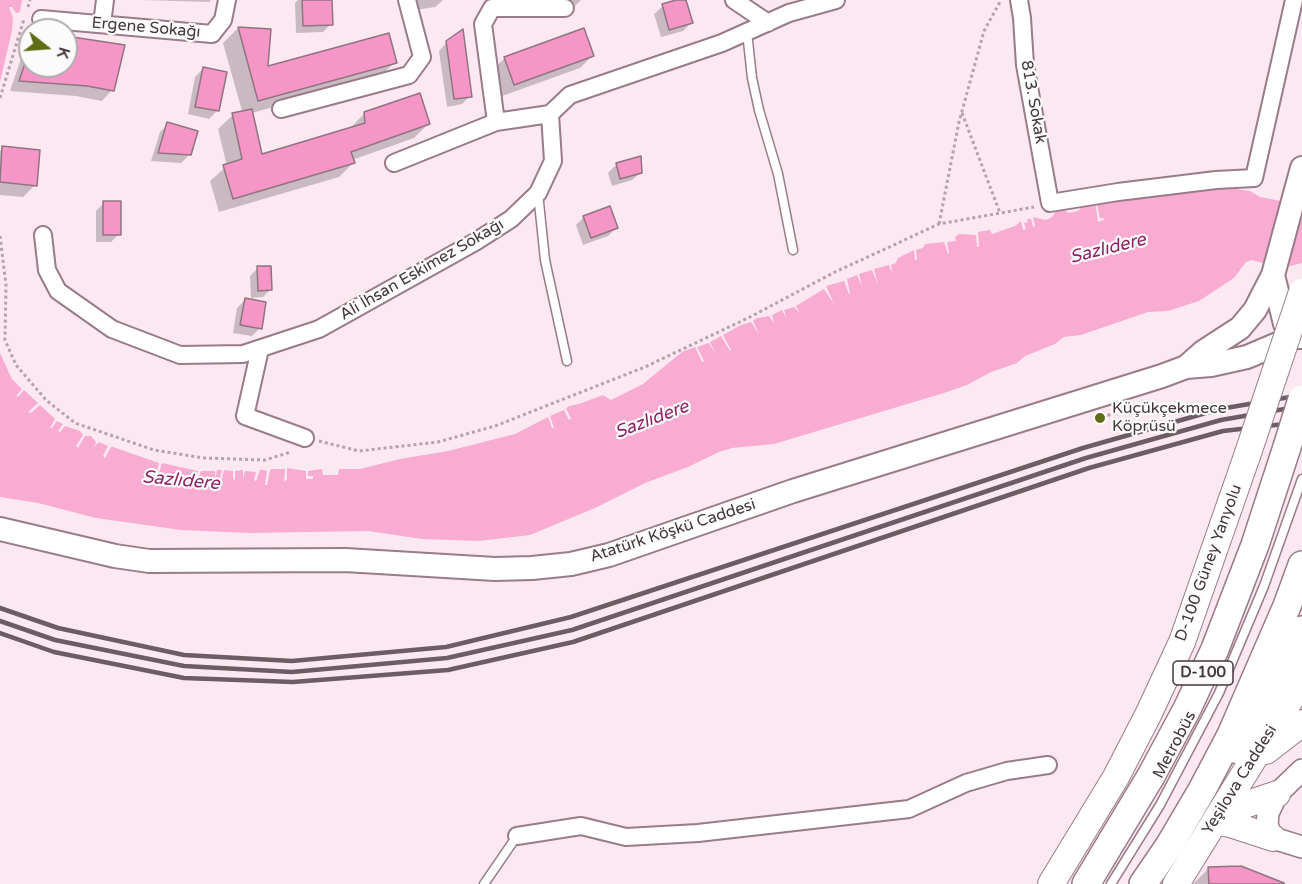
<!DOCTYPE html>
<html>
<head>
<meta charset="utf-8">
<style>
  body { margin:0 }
  #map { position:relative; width:1302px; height:884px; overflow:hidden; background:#fce8f1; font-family:"Varela Round",sans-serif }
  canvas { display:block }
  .north { position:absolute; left:18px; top:18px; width:60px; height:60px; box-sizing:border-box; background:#fbfbfb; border:2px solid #b1acaf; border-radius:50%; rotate:107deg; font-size:16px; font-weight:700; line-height:24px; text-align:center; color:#43363c }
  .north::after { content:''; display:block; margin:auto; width:21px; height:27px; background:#5f6c15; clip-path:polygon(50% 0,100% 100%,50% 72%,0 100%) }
</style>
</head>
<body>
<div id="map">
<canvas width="1302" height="884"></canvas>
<div class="north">K</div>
</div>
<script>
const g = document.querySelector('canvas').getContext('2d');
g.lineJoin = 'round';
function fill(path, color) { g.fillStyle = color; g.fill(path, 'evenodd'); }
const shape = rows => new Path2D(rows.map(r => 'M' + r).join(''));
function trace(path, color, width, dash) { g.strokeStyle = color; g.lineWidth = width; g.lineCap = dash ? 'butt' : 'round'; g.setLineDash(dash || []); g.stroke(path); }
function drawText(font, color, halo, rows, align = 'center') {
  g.font = font + ' "Varela Round",sans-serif'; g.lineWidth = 4.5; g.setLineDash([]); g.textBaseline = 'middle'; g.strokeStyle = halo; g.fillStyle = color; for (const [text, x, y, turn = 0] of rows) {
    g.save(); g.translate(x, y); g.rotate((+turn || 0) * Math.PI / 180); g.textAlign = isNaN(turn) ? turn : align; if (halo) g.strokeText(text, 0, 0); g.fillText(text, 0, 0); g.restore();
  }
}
const water = shape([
  [0,0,22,0,20,12,16,13,12,7,9,7,13,18,12,31,0,82],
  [1221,187,1250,191,1260,197,1302,205,1302,263,1282,268,1252,260,1246,262,1234,278,1199,301,1168,311,1148,312,1081,335,1064,337,1055,344,1025,356,1017,363,991,372,967,385,944,393,774,444,732,448,719,452,688,467,645,483,595,508,530,535,479,541,422,539,368,531,249,533,181,530,96,518,38,503,0,497,0,353,12,379,22,389,16,396,18,397,24,390,38,403,28,412,31,413,40,405,55,419,50,428,52,428,57,421,63,424,58,431,60,432,65,426,80,431,83,435,76,446,78,448,85,436,91,436,96,442,94,447,99,442,108,446,103,456,105,458,111,447,113,447,159,463,157,472,159,473,162,463,198,471,196,479,198,480,201,471,215,471,215,479,217,470,222,470,220,478,222,479,224,470,233,471,233,479,235,480,235,471,243,470,243,480,245,471,256,472,254,480,256,481,260,470,264,470,267,471,265,485,267,485,270,470,272,469,285,469,284,481,287,480,287,468,306,471,306,479,313,479,313,476,308,476,308,471,322,469,323,475,338,475,339,469,360,469,400,459,448,451,515,434,548,417,552,428,554,428,550,416,564,410,569,420,571,419,566,408,569,406,579,404,603,395,611,400,643,384,682,352,695,347,702,362,704,361,697,347,709,343,715,353,710,342,721,336,730,351,731,350,723,335,741,325,751,322,759,334,753,321,757,318,769,316,774,323,772,315,782,310,787,319,784,310,794,307,800,313,796,306,824,289,834,304,826,286,844,281,849,294,850,293,847,279,857,275,862,286,859,274,872,270,878,284,874,269,889,265,892,273,891,265,896,263,898,258,914,250,915,260,917,260,916,250,923,248,925,244,944,242,948,254,949,253,947,242,956,241,955,237,959,234,976,235,977,247,979,247,978,232,990,230,992,234,1015,226,1021,221,1023,230,1026,229,1024,223,1028,222,1027,219,1031,219,1033,227,1035,226,1033,217,1046,220,1052,217,1057,210,1062,209,1069,213,1078,211,1083,206,1095,201,1098,222,1104,220,1104,218,1100,218,1096,201,1117,196,1121,202,1128,200,1126,195,1201,192]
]);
const shadow = shape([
  [142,0,211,0,209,2],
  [298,0,330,0,331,24,323,32,296,33,295,3],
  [415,0,443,0,435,7,416,10],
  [487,0,581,0,573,8],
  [685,0,691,23,683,31,661,37,654,14,663,6],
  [238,28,269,31,266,68,395,62,380,77,252,113,261,155,350,128,364,114,429,123,414,138,352,160,353,163,339,177,219,212,210,181,227,166,218,129,233,115,242,111,223,43],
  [66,38,112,90,102,101,76,96,10,91,26,44,30,40,30,66,66,66],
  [447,42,470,96,462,104,447,107,439,51],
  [592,56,580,68,502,96,492,70,505,58],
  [203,69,225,73,217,111,209,119,188,114,195,77],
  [168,124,190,154,181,163,151,161,160,132],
  [3,148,35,185,23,197,0,195,0,151],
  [640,158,641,172,632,180,612,186,608,173,616,165],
  [104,203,119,234,111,242,96,242,96,211],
  [584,217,616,228,608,236,583,245,576,225],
  [258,268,271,289,263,297,251,298,250,276],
  [245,300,260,328,252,336,233,333,237,308],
  [1209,868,1282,884,1193,884]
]);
const building = shape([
  [302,0,332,0,333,25,303,26,302,0],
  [676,0,686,0,693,23,669,30,662,4,676,0],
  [238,27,271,29,268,66,389,33,397,63,258,101,238,27],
  [584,28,594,56,514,85,504,57,584,28],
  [463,29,472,97,454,99,446,41,463,29],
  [66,36,125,45,114,91,87,86,19,81,24,66,66,66,66,36],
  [203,67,227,72,219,111,195,107,203,67],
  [420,93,430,124,351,152,355,163,233,199,223,165,242,159,232,113,252,109,262,154,365,123,364,112,420,93],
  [167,122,198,131,191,155,158,153,167,122],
  [2,146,40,150,37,186,0,182,2,146],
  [641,156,642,173,620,179,616,163,641,156],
  [103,201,121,201,121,235,103,235,103,201],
  [610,206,618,228,591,238,583,216,610,206],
  [257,266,271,266,272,290,258,291,257,266],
  [245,298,266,302,262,329,240,325,245,298],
  [1241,866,1284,883,1284,884,1209,884,1208,867,1241,866]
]);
const path = shape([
  [28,7,30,0],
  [0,98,24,19],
  [962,113,1000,213],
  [939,224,959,122,984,31,1001,0],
  [0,236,6,285,5,340,16,365,46,400,75,423,154,450,204,458,265,460,291,452],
  [1096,419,1125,410],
  [319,441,359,451,438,442,495,426,645,367,750,317,833,273,939,224,1034,207]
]);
const service = shape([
  [747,32,752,78,759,110,778,174,793,250],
  [538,193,545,260,567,361],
  [484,884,517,836],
  [1111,884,1160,805,1219,693,1264,586,1302,479]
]);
const minor = shape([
  [734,0,768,23],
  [1019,0,1022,18,1025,65,1050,203,1118,192,1216,180,1254,178,1294,0],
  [41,19,212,34,223,20,227,0],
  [102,24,105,0],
  [281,109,409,75,422,57,407,0],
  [496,122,483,24,492,8,565,8],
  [394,163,496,122,550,114],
  [43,235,47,270,58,291,112,329,180,355,243,354,319,329,475,242,511,219,538,193,553,161,550,114,570,95,722,43,789,13,836,0],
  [260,349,245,416,305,438],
  [517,836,581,826,626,837,698,833,909,809,966,783,1007,771,1048,765]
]);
const tertiary = shape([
  [1302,770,1277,794,1268,813,1267,826,1273,838,1302,847]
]);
const secondary = shape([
  [1273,275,1285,324,1294,337],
  [1186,367,1203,352,1240,328,1255,310,1273,275,1302,168],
  [0,529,115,556,149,561,345,560,495,569,532,568,571,564,609,555,793,491,1162,376,1186,367,1211,365,1247,357,1294,337,1302,337]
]);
const primary = shape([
  [1266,751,1302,723],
  [1217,819,1227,811,1277,794],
  [1215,821,1230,824,1273,838],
  [1051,884,1116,777,1149,713,1182,642,1247,456],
  [1176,884,1290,700,1302,675]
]);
const trunk = shape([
  [1238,750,1262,715,1284,675,1302,630],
  [1086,884,1151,776,1187,709,1215,649,1255,545,1287,447],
  [1143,884,1169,846,1202,790,1231,735,1287,606,1302,565]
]);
const rail = shape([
  [0,608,58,628,184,655,292,661,446,647,571,617,1083,448,1220,409,1302,395],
  [0,621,55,640,184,666,292,672,447,658,572,630,1086,458,1221,420,1302,406],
  [0,633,54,652,184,678,293,682,448,670,573,642,1089,468,1223,431,1302,422]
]);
const primaryBridge = shape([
  [1247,456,1302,292]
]);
const trunkBridge = shape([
  [1287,447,1302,399]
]);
const markers = [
  [1100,418,6,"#5f6c15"]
];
const shields = [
  [1203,673,60]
];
const shieldNames = [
  ["D-100",1203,673]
];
const streetNames = [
  ["Ergene Sokağı",146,28,5],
  ["813. Sokak",1033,102,80],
  ["Ali İhsan Eskimez Sokağı",422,270,-30],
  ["Atatürk Köşkü Caddesi",673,531,-18],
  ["D-100 Güney Yanyolu",1209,563,-70],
  ["Metrobüs",1175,745,-62],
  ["Yeşilova Caddesi",1240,780,-58]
];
const poiNames = [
  ["Küçükçekmece",1112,409],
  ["Köprüsü",1112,427]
];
const waterNames = [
  ["Sazlıdere",1108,249,-14],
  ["Sazlıdere",652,420,-21],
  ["Sazlıdere",181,481,5]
];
fill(water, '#f9acd1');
fill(shadow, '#0003');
fill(building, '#f596c6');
trace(building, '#917481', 1.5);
trace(service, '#997b89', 11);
trace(minor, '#997b89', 20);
trace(tertiary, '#997b89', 24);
trace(secondary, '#997b89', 26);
trace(primary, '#997b89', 28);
trace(trunk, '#997b89', 30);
trace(path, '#b4a3ab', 3, [3, 3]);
trace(service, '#fff', 8);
trace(minor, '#fff', 16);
trace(tertiary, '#fff', 21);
trace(secondary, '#fff', 22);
trace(primary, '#fff', 26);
trace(trunk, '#fff', 27);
trace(rail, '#6b5d63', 4.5);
trace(primaryBridge, '#997b89', 28, []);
trace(trunkBridge, '#997b89', 30, []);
trace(primaryBridge, '#fff', 26);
trace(trunkBridge, '#fff', 27);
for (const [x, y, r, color] of markers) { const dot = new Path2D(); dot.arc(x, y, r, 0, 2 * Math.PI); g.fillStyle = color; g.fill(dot); trace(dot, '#fbfbfb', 2); }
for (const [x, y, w] of shields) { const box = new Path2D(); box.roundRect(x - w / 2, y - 12, w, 24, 4.5); g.fillStyle = '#fbfbfb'; g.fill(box); trace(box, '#43363c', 1.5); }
drawText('bold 15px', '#43363c', null, shieldNames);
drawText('16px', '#43363c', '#fbfbfb', streetNames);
drawText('16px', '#43363c', '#fbfbfb', poiNames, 'left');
drawText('italic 18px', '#8f2263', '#fbfbfb', waterNames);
</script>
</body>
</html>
